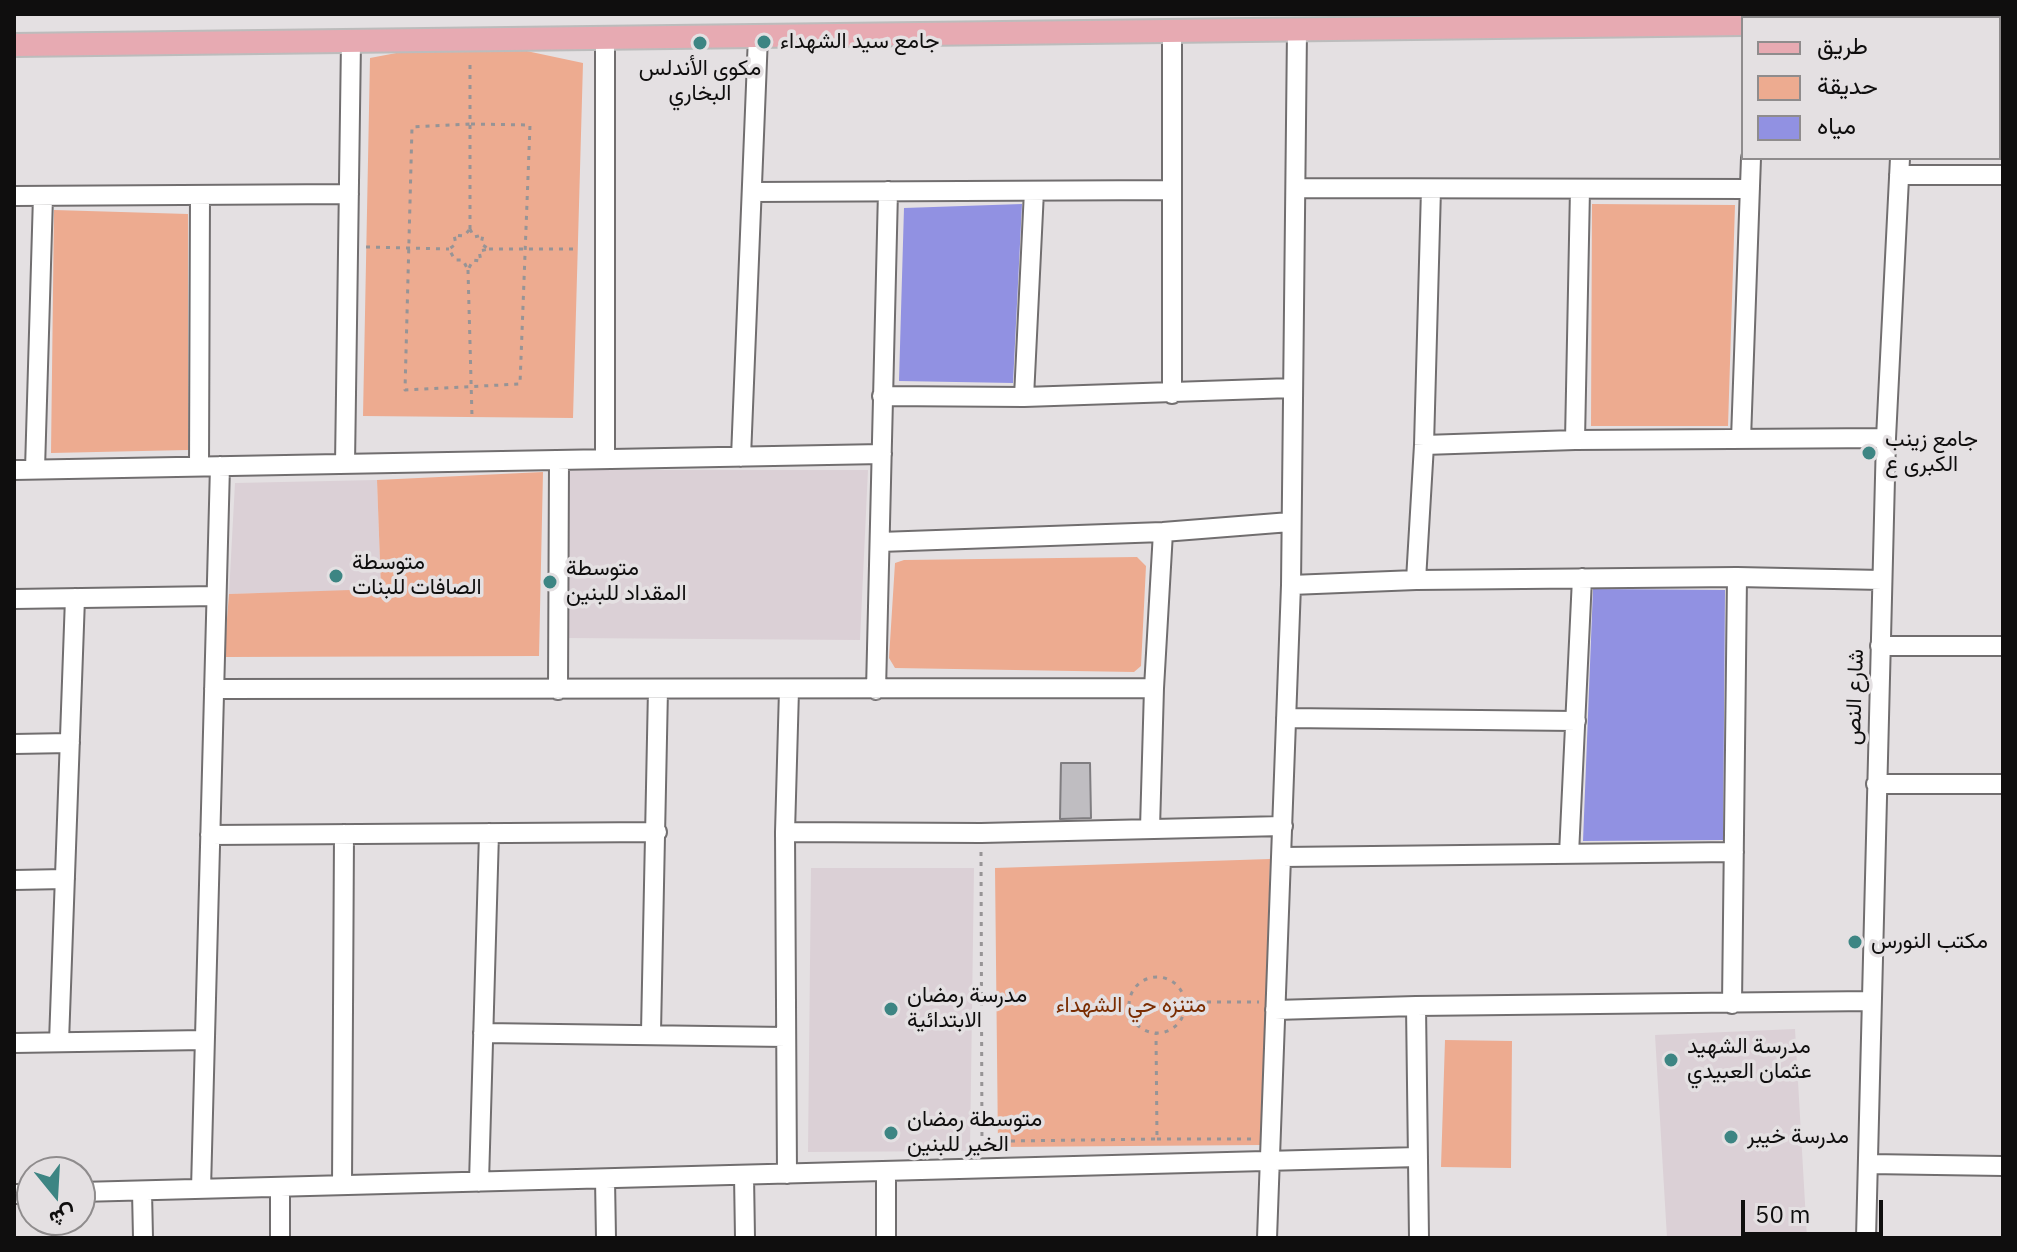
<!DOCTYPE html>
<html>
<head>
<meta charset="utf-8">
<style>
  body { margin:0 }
  #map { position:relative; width:2017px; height:1252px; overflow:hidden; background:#e4e0e2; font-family:"IBM Plex Sans",Vazirmatn,sans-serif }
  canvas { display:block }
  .frame { position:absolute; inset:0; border:16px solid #0f0e0e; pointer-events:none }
  .legend { position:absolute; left:1741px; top:16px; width:260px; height:144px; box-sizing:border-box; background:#e4e0e2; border:2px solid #8f8c8d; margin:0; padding:10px 14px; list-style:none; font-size:24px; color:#0f0e0e }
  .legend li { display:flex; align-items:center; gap:16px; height:40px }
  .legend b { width:40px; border:2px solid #8f8c8d }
  .north { position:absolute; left:16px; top:1156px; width:80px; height:80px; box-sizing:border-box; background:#e4e0e2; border:2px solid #8f8c8d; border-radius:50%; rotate:162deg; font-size:22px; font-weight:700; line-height:32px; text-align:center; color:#0f0e0e }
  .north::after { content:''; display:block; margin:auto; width:28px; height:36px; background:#3d8583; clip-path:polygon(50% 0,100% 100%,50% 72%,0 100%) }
  .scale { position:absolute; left:1741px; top:1200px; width:142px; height:36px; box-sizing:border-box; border:4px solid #0f0e0e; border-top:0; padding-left:10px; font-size:24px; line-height:28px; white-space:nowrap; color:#0f0e0e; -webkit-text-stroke:6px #e4e0e2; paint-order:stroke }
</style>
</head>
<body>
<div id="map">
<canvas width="2017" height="1252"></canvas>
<div class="frame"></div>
<ul class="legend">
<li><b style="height:10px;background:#e7aab2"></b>طريق</li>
<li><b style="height:22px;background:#edab90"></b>حديقة</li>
<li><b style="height:22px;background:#9191e2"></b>مياه</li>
</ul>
<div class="north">ش</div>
<div class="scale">50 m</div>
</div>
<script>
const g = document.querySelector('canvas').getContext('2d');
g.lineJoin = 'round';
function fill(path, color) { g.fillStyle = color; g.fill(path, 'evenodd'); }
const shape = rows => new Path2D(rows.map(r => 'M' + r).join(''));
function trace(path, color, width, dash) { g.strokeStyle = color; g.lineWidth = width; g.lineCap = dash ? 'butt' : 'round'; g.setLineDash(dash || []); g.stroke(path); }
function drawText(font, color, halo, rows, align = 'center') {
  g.font = font + ' "IBM Plex Sans",Vazirmatn,sans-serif'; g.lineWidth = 7; g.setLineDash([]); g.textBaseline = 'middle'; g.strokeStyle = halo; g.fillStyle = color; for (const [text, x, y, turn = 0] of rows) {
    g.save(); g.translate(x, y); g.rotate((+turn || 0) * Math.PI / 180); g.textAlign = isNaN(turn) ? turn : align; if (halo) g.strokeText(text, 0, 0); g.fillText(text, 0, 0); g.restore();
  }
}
const built = shape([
  [569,470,868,470,860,640,565,638],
  [377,480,381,590,229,594,235,483],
  [811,868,974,868,970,1151,808,1152],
  [1795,1029,1807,1238,1667,1238,1655,1035]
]);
const green = shape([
  [470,39,583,63,573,418,363,416,370,58],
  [1592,204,1735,205,1728,426,1591,426],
  [54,210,188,214,188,450,51,453],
  [543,472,539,656,224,657,229,594,381,589,377,480],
  [1137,557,1146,566,1141,666,1134,672,895,668,889,658,895,563,904,560],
  [1270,859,1262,1145,998,1147,995,868],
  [1445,1040,1512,1041,1511,1168,1441,1167]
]);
const water = shape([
  [1022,204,1013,383,899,381,904,208],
  [1593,589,1725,590,1723,840,1583,841]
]);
const building = shape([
  [1061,763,1090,763,1091,818,1060,819,1061,763]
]);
const path = shape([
  [471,124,530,125,520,384,405,390,412,127,471,124],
  [470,229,470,60],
  [470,229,474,237,483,235,481,244,489,249,479,251,481,261,473,260,468,270,463,260,455,260,449,249,456,244,454,235,464,236,470,229],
  [366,247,449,249],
  [489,249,578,249],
  [468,270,472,417],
  [981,852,982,1149],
  '1129 1005a28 28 0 1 1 56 0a28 28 0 1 1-56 0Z',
  [1187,1002,1259,1002],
  [1157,1139,1253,1139],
  [1011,1141,1157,1139,1156,1033]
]);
const minor = shape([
  [1903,18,1903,14],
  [1899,175,2003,175],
  [1298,188,1750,189],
  [752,192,1172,190],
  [14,196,349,194],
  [1172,394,1172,31],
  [882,396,1024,397,1292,388],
  [1024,397,1034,191],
  [1741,439,1751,158],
  [1575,440,1580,189],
  [1424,445,1575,440,1886,438],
  [741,457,758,36],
  [605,459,605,37],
  [345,464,351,41],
  [199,466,200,195],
  [35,469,43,196],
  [14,470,882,454],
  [880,542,1163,532,1290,522],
  [1737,577,1882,580],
  [1416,580,1424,445,1431,189],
  [1291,585,1416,580,1737,577,1732,1004],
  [14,599,216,596],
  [1880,646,2003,646],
  [214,689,1154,688,1163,532],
  [558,690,559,460],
  [876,690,888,191],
  [1286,718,1576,721],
  [14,744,70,743],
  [1876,784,2003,784],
  [1150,828,1154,688],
  [785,832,981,833,1283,826],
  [210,835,657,832],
  [1569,854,1582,578],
  [1282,857,1734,852],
  [14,880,65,879],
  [1275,1010,1416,1006],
  [651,1032,658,689],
  [483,1033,786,1037],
  [59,1042,75,598],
  [14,1043,204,1040],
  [1869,1164,2003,1166],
  [787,1174,785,832,789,690],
  [744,1175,745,1238],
  [605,1179,606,1238],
  [479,1182,489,833],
  [342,1185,344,834],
  [201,1189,220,466],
  [142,1191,143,1238],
  [80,1192,1418,1157],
  [14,1194,32,1194],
  [280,1238,280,1187],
  [886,1238,886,1171],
  [1267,1238,1291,585,1297,30],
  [1419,1238,1416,1006,1871,1001],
  [1866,1238,1886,438,1900,158]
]);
const major = shape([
  [1999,21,2003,21],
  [14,45,1743,24]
]);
const markers = [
  [764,42,8,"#3d8583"],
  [700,43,8,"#3d8583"],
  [1869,453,8,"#3d8583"],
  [336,576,8,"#3d8583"],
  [550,582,8,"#3d8583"],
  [1855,942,8,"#3d8583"],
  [891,1009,8,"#3d8583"],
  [1671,1060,8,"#3d8583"],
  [891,1133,8,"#3d8583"],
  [1731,1137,8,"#3d8583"]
];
const poiNames = [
  ["جامع سيد الشهداء",780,42],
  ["مكوى الأندلس",700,69,"center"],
  ["البخاري",700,94,"center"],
  ["جامع زينب",1885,440],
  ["الكبرى ع",1885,465],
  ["متوسطة",352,563],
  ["الصافات للبنات",352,588],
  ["متوسطة",566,569],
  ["المقداد للبنين",566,594],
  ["مكتب النورس",1871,942],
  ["مدرسة رمضان",907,996],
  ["الابتدائية",907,1021],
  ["مدرسة الشهيد",1687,1047],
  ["عثمان العبيدي",1687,1072],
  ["متوسطة رمضان",907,1120],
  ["الخير للبنين",907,1145],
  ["مدرسة خيبر",1747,1137]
];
const streetNames = [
  ["شارع النص",1855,697,-88]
];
const parkNames = [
  ["متنزه حي الشهداء",1131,1006]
];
fill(built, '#dbd0d6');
fill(green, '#edab90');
fill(water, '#9191e2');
fill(building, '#bfbdc1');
trace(building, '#7f7d80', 2);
trace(minor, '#716e6f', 22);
trace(major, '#bcbcbc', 26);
trace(path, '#979496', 3, [4, 6]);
trace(minor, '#fff', 18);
trace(major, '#e7aab2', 22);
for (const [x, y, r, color] of markers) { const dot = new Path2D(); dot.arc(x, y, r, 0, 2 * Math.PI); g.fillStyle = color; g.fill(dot); trace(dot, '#e4e0e2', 3); }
drawText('22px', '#0f0e0e', '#e4e0e2', poiNames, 'left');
drawText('22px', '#0f0e0e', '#e4e0e2', streetNames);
drawText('22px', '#7a2c01', '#e4e0e2', parkNames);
</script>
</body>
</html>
